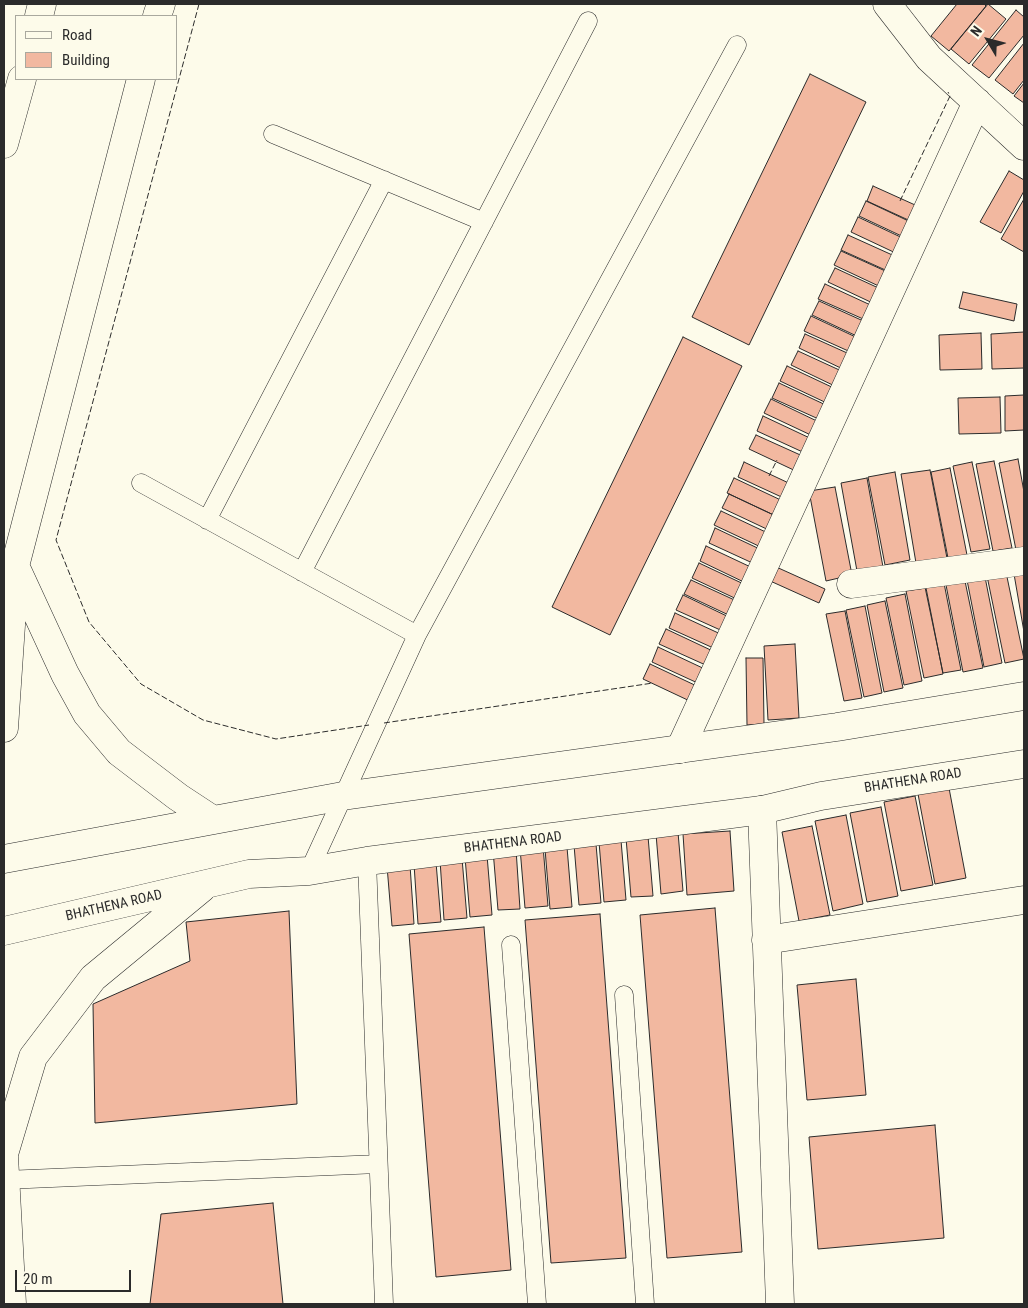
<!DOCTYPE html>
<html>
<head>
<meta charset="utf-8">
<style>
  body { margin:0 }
  #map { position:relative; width:1028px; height:1308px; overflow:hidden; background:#fdfbea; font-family:"Roboto Condensed",sans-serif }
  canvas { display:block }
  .frame { position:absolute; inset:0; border:5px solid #2b2b2b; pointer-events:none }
  .legend { position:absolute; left:15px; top:15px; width:162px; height:65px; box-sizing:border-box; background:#fdfbea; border:1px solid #a9a89e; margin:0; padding:6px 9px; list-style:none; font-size:15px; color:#2b2b2b }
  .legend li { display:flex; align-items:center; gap:10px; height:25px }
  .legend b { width:25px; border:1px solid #a9a89e }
  .north { position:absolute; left:963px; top:15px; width:50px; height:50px; -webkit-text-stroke:4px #fdfbea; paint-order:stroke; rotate:307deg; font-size:14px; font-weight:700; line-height:20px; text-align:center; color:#2b2b2b }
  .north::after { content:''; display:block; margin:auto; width:18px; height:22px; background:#2b2b2b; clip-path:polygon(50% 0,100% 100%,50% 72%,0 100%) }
  .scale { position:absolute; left:15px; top:1270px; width:116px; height:22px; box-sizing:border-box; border:2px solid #2b2b2b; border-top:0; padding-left:6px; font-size:15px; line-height:18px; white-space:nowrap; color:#2b2b2b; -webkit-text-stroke:4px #fdfbea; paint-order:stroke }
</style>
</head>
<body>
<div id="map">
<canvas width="1028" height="1308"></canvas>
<div class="frame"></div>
<ul class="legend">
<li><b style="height:6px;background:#fdfbea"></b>Road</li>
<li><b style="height:14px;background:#f2b8a0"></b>Building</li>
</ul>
<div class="north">N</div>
<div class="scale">20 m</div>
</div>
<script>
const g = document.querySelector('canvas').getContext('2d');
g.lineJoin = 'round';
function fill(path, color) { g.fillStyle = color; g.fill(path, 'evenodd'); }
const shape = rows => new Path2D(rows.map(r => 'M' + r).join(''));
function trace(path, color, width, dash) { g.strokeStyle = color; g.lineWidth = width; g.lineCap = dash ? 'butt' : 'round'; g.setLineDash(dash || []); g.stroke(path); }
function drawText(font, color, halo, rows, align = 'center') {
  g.font = font + ' "Roboto Condensed",sans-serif'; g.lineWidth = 4; g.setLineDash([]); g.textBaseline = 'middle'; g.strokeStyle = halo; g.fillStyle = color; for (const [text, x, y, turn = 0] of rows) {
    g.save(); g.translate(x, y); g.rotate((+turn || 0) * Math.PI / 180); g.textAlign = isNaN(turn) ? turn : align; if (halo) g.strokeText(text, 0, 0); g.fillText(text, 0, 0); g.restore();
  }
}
const building = shape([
  [957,4,984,4,986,6,949,51,931,36,957,4],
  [988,4,1006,19,969,64,951,49,988,4],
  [1016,10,1024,17,1024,35,989,78,972,65,1016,10],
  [1024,43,1024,80,1013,94,995,80,1024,43],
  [810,74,866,102,749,345,692,317,810,74],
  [1024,83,1024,103,1014,96,1024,83],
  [1009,171,1024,180,1024,191,1001,233,980,222,1009,171],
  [873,186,924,209,917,224,867,201,873,186],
  [1024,199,1024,252,1001,239,1024,199],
  [866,201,917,225,910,240,859,216,866,201],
  [858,217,909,241,902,256,851,232,858,217],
  [848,235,899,258,892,273,841,250,848,235],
  [841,251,892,274,885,289,834,265,841,251],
  [835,268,885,291,879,306,828,282,835,268],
  [825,284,877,308,870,322,818,299,825,284],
  [963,292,1017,304,1014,321,959,308,963,292],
  [819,301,870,324,863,339,812,315,819,301],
  [811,316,862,340,855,354,804,331,811,316],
  [1024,332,1024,368,992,369,991,334,1024,332],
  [981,333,982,369,940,370,939,335,981,333],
  [805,334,856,357,849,372,799,348,805,334],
  [683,337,742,366,610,635,552,607,683,337],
  [798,351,848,374,841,389,791,365,798,351],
  [787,366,838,390,831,405,780,381,787,366],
  [779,383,830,407,823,421,772,398,779,383],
  [1024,395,1024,430,1005,431,1005,396,1024,395],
  [1000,397,1001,433,959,434,958,398,1000,397],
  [771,399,821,423,815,437,764,413,771,399],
  [763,416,814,440,807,454,757,431,763,416],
  [756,435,807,458,800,473,749,449,756,435],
  [1018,459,1024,492,1024,548,1016,550,999,463,1018,459],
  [994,461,1012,548,993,551,976,464,994,461],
  [744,462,795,486,788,500,738,477,744,462],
  [972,462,990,549,971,552,953,466,972,462],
  [950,468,967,555,948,558,931,472,950,468],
  [930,470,947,558,916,563,901,474,930,470],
  [895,472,910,560,885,565,868,477,895,472],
  [734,478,785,502,778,517,727,493,734,478],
  [867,478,883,567,857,571,841,483,867,478],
  [835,487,852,575,826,581,809,491,835,487],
  [729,494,780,518,773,532,722,508,729,494],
  [721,511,772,535,765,549,714,525,721,511],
  [715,528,766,552,759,566,709,543,715,528],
  [706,546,757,570,750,585,700,561,706,546],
  [699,563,750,587,743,602,692,578,699,563],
  [774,566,825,589,819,603,768,580,774,566],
  [1006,572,1024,659,1005,663,987,576,1006,572],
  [1024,572,1024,632,1014,574,1024,572],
  [985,577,1002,663,984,667,967,580,985,577],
  [691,580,741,603,735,618,684,594,691,580],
  [965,581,983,668,963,672,946,585,965,581],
  [944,583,961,670,943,673,925,587,944,583],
  [926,588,943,674,924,678,906,591,926,588],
  [905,594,922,681,904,685,886,598,905,594],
  [683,595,733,619,727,633,676,610,683,595],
  [885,601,903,688,884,692,867,605,885,601],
  [865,606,882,693,864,697,846,610,865,606],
  [845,611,862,698,844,701,826,614,845,611],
  [675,613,727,637,720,651,669,628,675,613],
  [666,629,717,653,710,667,659,644,666,629],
  [795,644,799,718,768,720,764,646,795,644],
  [658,647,709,671,702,685,652,662,658,647],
  [746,658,763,658,764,724,747,725,746,658],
  [650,664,701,688,694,703,643,679,650,664],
  [949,788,966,878,935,884,918,794,949,788],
  [915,796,933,885,901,891,884,802,915,796],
  [881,807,898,896,867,902,850,813,881,807],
  [846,815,863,904,833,911,815,821,846,815],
  [812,826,830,915,799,921,782,832,812,826],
  [730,831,734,891,687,895,683,834,730,831],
  [678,832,683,891,661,894,656,834,678,832],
  [648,836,653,896,631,897,626,838,648,836],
  [621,840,626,900,604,902,599,842,621,840],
  [596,844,601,903,579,905,574,845,596,844],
  [543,846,548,906,525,908,520,848,543,846],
  [567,847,572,907,550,909,545,849,567,847],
  [516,849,520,909,498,910,493,850,516,849],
  [487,855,492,915,470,917,465,857,487,855],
  [462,858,467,918,444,920,440,860,462,858],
  [436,862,441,922,418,924,414,864,436,862],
  [410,865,414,924,392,926,387,866,410,865],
  [715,908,742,1252,667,1258,640,915,715,908],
  [289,911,297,1104,95,1123,93,1004,190,961,186,922,289,911],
  [600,914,626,1258,551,1263,525,920,600,914],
  [484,927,511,1270,436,1277,409,934,484,927],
  [856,979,866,1095,807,1100,797,985,856,979],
  [935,1125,944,1238,818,1249,809,1137,935,1125],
  [273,1203,283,1304,150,1304,161,1214,273,1203]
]);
const lane = shape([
  [273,134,484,222],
  [141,483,417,635],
  [207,520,384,180],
  [302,572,588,21],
  [367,861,384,1304],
  [309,871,417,635,737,45],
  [511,945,537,1304],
  [624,995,645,1304],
  [5,1180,378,1164]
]);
const street = shape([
  [887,4,929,58,1024,146],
  [851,584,1024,561],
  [680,749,977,102],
  [762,810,780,1304],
  [766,940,1024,900]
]);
const secondary = shape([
  [157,16,161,4],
  [17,570,65,674,87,714,119,752,178,797,213,820],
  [4,728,15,566,141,79],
  [4,859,343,796,837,727,1024,696],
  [4,931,249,874,309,871,367,861,762,810,821,796,1024,764],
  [4,1154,33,1057,93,978,202,888],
  [4,1156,12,1304]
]);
const highway = shape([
  [39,16,42,4],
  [4,144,22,79]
]);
const fence = shape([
  [199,4,56,540,89,622,141,684,203,720,276,739,369,725],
  [900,201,950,96,948,92],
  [769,476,777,460],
  [384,723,653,683]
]);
const streetNames = [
  ["BHATHENA ROAD",913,781,-9],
  ["BHATHENA ROAD",513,843,-7],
  ["BHATHENA ROAD",114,906,-13]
];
fill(building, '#f2b8a0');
trace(building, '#2b2b2b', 1);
trace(lane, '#2b2b2b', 19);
trace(street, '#2b2b2b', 29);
trace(secondary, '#2b2b2b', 29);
trace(highway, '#2b2b2b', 29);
trace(lane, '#fdfbea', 18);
trace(street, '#fdfbea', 28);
trace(secondary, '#fdfbea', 28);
trace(highway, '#fdfbea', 28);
trace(fence, '#2b2b2b', 1, [6, 2.5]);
drawText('14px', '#2b2b2b', '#fdfbea', streetNames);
</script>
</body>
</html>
